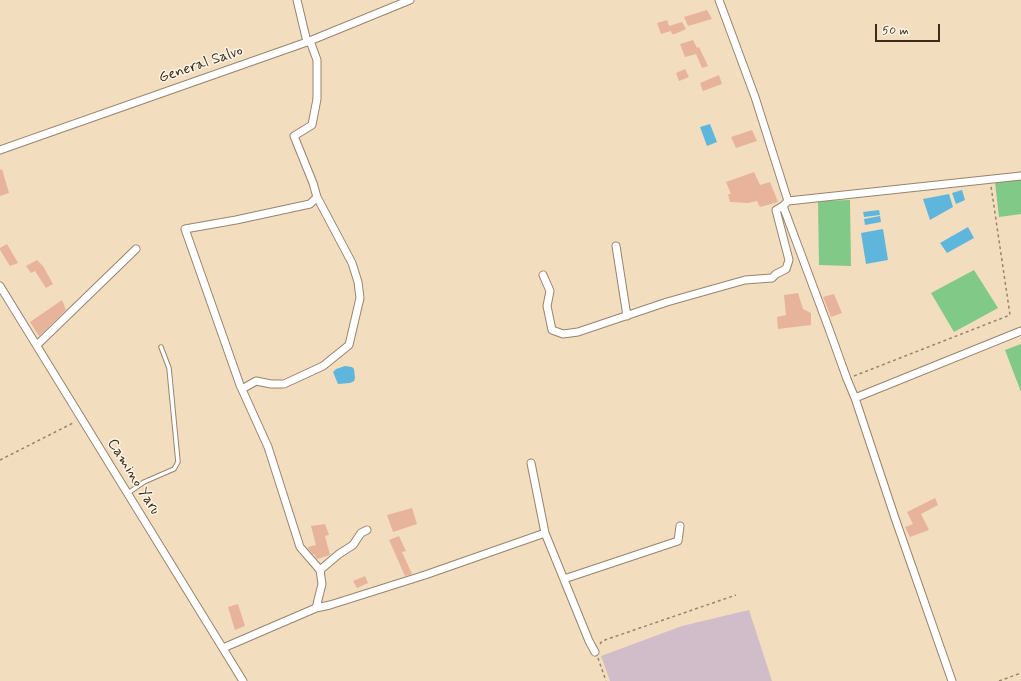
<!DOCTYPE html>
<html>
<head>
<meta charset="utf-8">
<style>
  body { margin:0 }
  #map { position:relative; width:1021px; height:681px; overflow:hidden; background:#f3ddbf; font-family:Mynerve,sans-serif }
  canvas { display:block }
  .scale { position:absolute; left:875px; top:24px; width:65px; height:18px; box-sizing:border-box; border:2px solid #3b2a1e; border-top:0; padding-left:5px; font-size:12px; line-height:14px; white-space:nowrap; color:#3b2a1e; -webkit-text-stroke:3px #fcf5e5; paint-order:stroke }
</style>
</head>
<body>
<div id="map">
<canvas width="1021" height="681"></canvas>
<div class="scale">50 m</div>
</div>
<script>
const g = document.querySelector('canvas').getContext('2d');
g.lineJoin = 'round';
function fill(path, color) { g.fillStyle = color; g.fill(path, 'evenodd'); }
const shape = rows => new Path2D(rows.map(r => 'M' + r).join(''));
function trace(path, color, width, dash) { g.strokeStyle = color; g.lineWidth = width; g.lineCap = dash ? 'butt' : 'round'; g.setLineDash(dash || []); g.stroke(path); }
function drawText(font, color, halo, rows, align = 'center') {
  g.font = font + ' Mynerve,sans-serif'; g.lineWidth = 3; g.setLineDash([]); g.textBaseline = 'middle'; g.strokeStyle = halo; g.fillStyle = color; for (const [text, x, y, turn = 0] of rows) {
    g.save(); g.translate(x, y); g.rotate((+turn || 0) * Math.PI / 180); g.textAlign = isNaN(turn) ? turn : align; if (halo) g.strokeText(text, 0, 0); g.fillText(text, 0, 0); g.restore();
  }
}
const industrial = shape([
  [749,610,772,681,610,681,601,656,682,626]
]);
const green = shape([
  [1021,179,1021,214,999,217,995,182],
  [850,200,851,266,819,265,818,201],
  [974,270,998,308,954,332,931,293],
  [1021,344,1021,392,1005,350]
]);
const water = shape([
  [710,124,717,142,707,146,700,127],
  [962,190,965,200,956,204,952,193],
  [949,194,953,207,930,220,923,199],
  [879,210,880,215,864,217,863,212],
  [880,216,881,222,865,225,864,219],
  [968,227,974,238,947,253,940,243],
  [883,229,888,260,866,264,861,233],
  [345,366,352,367,354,369,355,378,354,381,350,383,338,384,333,372,336,369]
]);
const building = shape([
  [707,10,712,19,688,26,684,17],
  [667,20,670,28,669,26,682,22,686,29,675,34,672,34,671,31,661,34,657,23],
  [693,40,697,48,699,47,708,66,702,68,696,54,685,57,680,44],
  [685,69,689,77,679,81,676,73],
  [719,75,722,84,703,91,700,83],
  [752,130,757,141,736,148,731,137],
  [2,169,9,193,0,196,0,170],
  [754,172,760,185,770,182,778,202,760,207,757,201,748,203,730,202,728,194,731,194,726,182],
  [7,244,18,263,10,266,0,250,0,248],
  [37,260,43,266,53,284,46,288,35,271,31,273,26,266],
  [798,293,803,309,811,313,811,325,778,329,777,317,786,315,784,295],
  [834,294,842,313,831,317,823,297],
  [62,300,66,310,39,336,30,322],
  [935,498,938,505,921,514,929,530,910,537,905,527,913,524,907,512],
  [412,508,417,524,393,532,387,515],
  [325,524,329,535,325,536,330,555,317,559,314,554,313,554,309,550,308,547,316,545,311,526],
  [399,536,406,551,402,552,412,574,405,576,389,540],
  [365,576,368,583,357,588,353,581],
  [238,604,245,626,235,630,228,607]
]);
const path = shape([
  [854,376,1010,315,991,186],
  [0,460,75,422],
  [600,644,602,641,736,595],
  [598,658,606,681],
  [999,681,1021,673]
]);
const service = shape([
  [128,493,144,482,174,469,178,462,169,368,161,347]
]);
const minor = shape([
  [297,0,307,42],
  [719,0,755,97,788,201,783,206,829,329,847,379,855,398,895,518,952,681],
  [310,41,317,60,317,99,312,125,294,136,313,183,317,197,310,204,236,220,185,229,240,385,268,447,300,547,320,570],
  [0,150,307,42,410,0],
  [788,201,1021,176],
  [616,246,627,316],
  [543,275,550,291,547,306,552,330,563,334,578,332,667,302,745,280,772,278,776,274,786,269,789,260,776,210,783,206],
  [0,286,243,681],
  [37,345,136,249],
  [242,389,256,381,271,384,284,384,323,366,349,345,360,298,358,282,352,263,317,197],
  [855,398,1021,331],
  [545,533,589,641,595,652],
  [564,579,678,541,680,526],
  [316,608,330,605,425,575,545,533,531,463],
  [223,648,316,608,322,584,320,570,339,554,353,545,361,533,367,530]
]);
const streetNames = [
  ["General Salvo",201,65,-19],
  ["Camino Yaru",133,477,58]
];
fill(industrial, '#d1bdc9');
fill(green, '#80c986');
fill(water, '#5fb6dc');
fill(building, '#e8b39b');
trace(service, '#97846e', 5.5);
trace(minor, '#97846e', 9);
trace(path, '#97846e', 1.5, [3, 3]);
trace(service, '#fff', 3.5);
trace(minor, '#fff', 7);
drawText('15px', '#3b2a1e', '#fcf5e5', streetNames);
</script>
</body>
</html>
